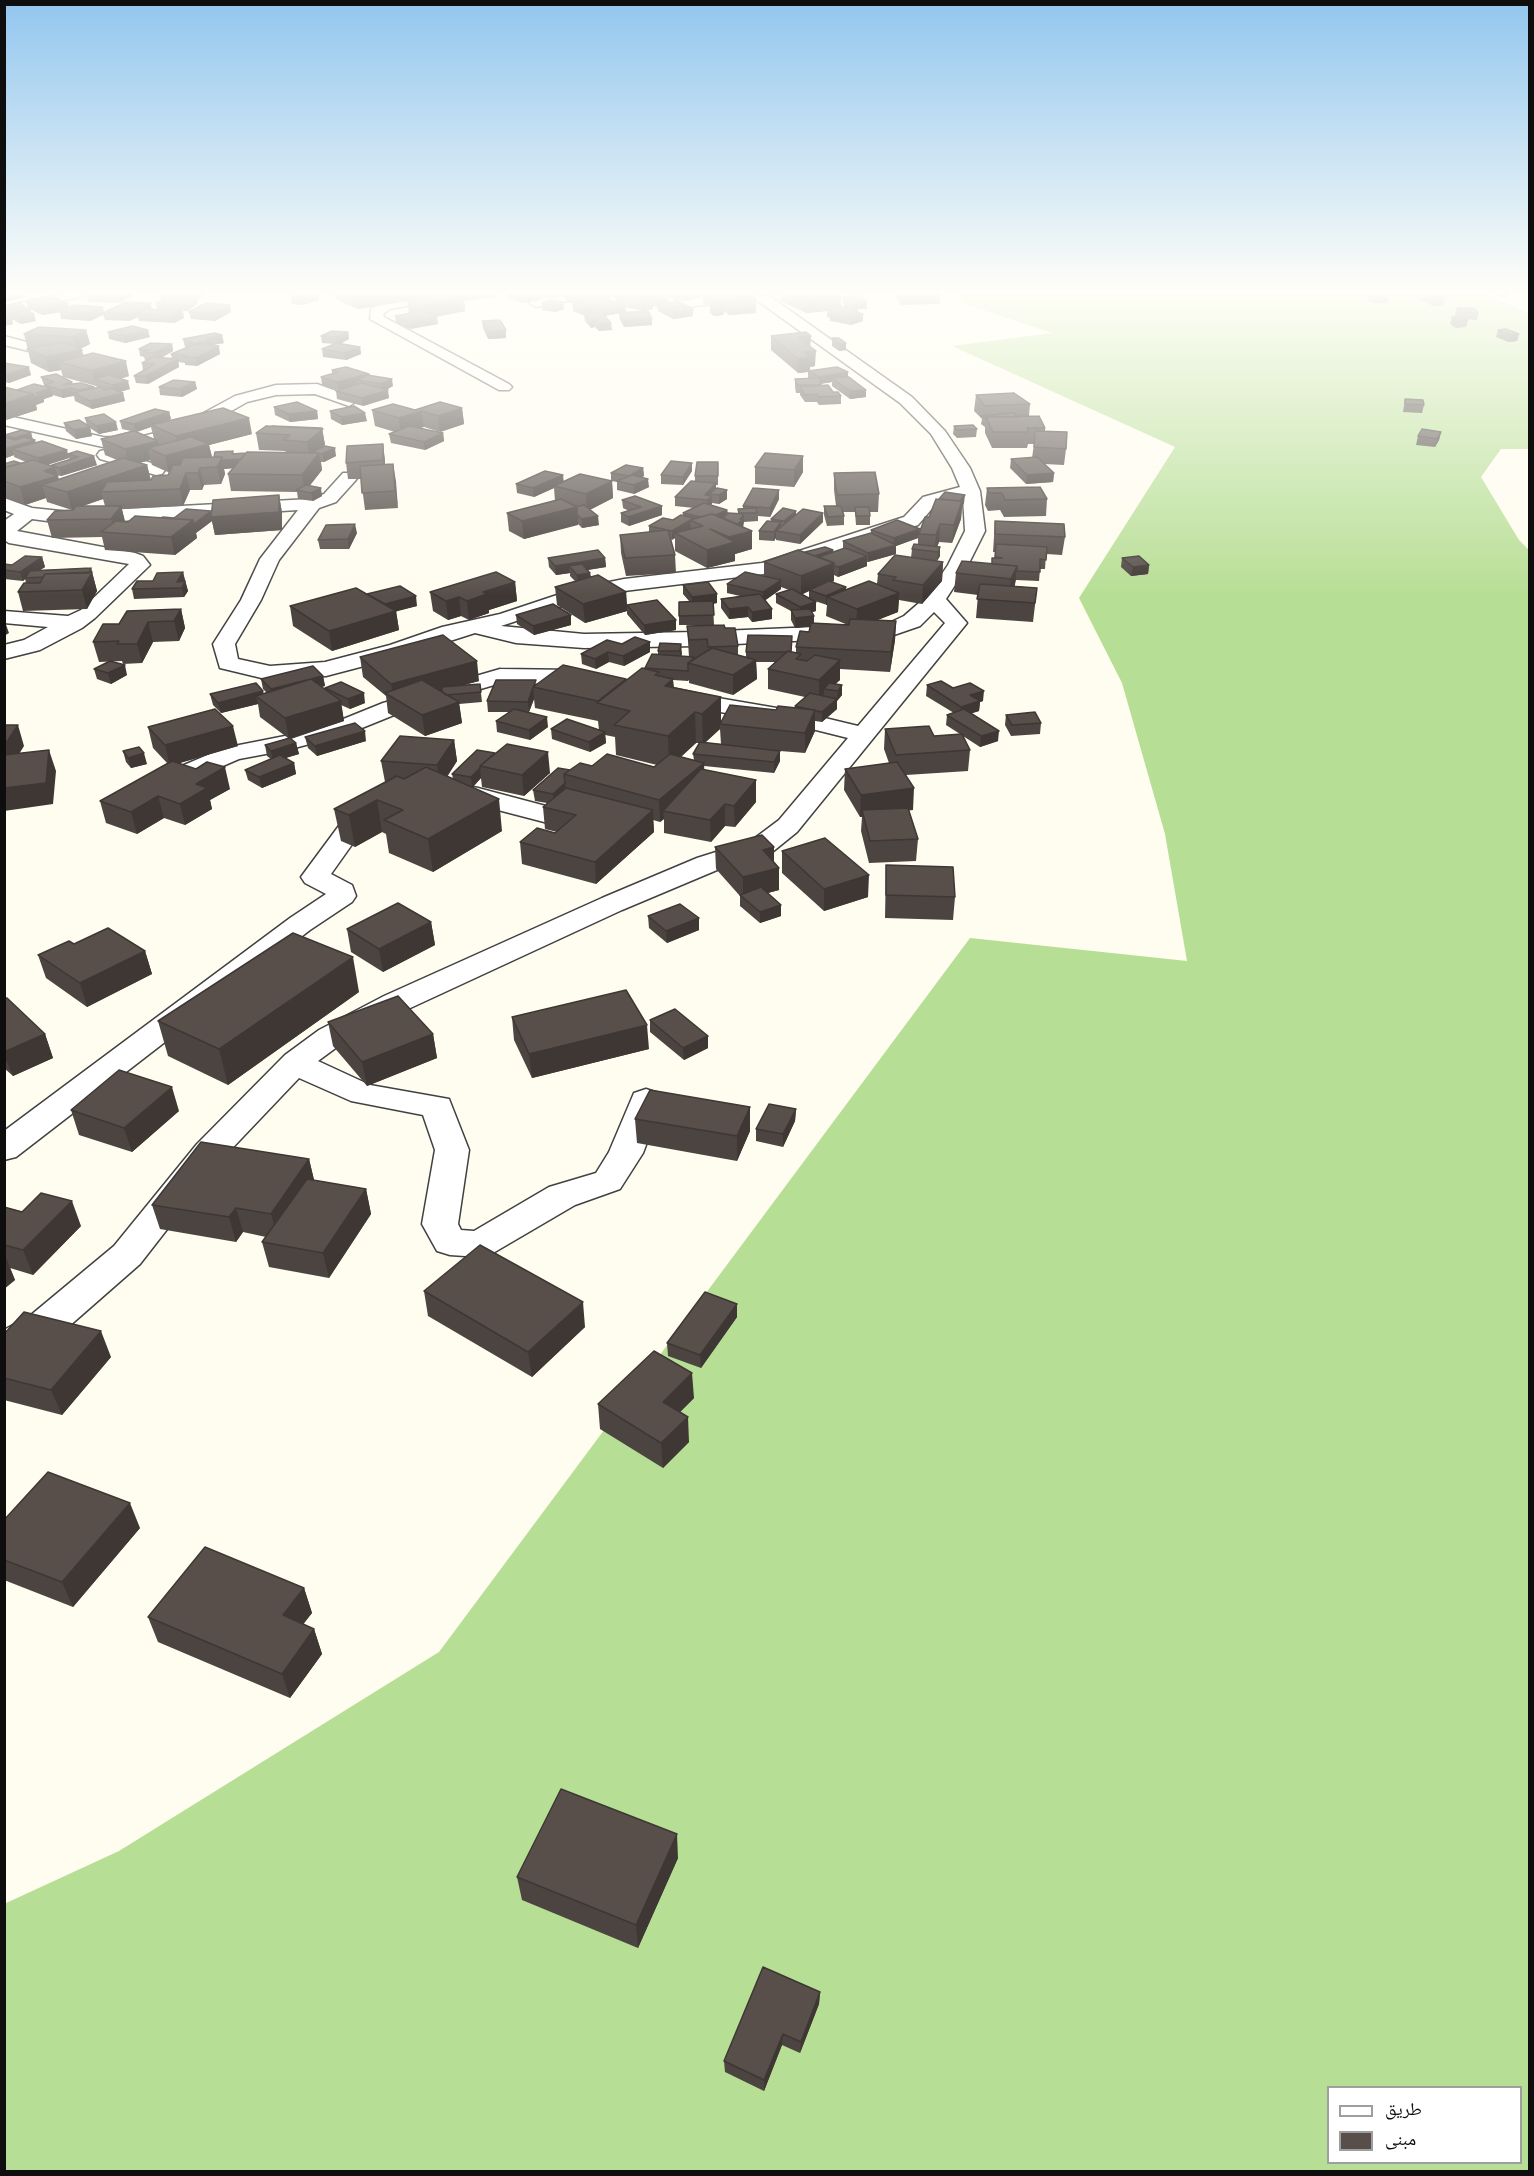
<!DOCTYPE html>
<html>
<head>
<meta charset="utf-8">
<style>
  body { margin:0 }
  #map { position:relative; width:1534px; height:2176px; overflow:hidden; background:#fffcf0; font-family:"Source Serif 4","Noto Naskh Arabic",serif }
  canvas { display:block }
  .frame { position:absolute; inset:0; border:6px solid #0e0e0e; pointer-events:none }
  .legend { position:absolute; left:1327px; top:2086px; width:195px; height:78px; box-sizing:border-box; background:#fff; border:2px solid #9f9f9f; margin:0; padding:8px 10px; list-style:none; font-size:18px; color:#0e0e0e }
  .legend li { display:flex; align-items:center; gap:12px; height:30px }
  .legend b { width:30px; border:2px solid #9f9f9f }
</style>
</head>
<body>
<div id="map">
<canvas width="1534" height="2176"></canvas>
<div class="frame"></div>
<ul class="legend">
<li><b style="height:8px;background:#fff"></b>طريق</li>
<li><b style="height:16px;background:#584f4a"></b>مبنى</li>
</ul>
</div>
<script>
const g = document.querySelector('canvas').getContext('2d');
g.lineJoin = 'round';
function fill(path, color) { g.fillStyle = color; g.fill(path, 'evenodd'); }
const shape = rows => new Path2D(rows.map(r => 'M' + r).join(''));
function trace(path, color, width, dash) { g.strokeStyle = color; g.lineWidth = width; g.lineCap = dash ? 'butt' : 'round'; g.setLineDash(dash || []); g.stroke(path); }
const forest = shape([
  [961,292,1478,292,1529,313,1529,449,1501,449,1481,477,1519,540,1530,551,1529,2171,5,2171,4,1904,119,1851,439,1652,970,938,1187,961,1165,834,1122,683,1079,598,1175,447,952,346,1053,333,961,303],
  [1328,2088,1520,2088,1520,2162,1328,2162]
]);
const minor = shape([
  [68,292,90,292,88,295,4,315,4,307,68,292],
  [442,292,468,292,461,296,390,309,383,314,384,317,509,384,512,387,509,390,499,390,370,319,371,309,381,303,442,292],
  [577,292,604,292,597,296,536,307,529,303,536,299,577,292],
  [742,292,759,292,768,295,912,397,945,431,970,468,980,491,985,531,968,565,946,599,967,623,797,832,771,853,717,870,622,910,406,1010,341,1044,318,1061,370,1085,449,1099,469,1150,458,1224,461,1230,474,1231,549,1187,596,1173,609,1152,634,1093,646,1089,658,1093,663,1100,643,1153,620,1189,575,1205,493,1253,480,1257,450,1255,437,1251,422,1224,435,1150,423,1115,351,1101,299,1078,221,1160,140,1264,59,1335,18,1359,4,1363,4,1330,31,1315,114,1246,197,1144,285,1055,319,1030,384,996,602,898,697,858,751,841,779,820,848,738,800,726,669,703,665,698,669,693,677,691,800,712,858,726,945,623,934,612,920,626,891,636,697,646,584,648,516,643,475,633,406,655,326,676,270,680,220,668,213,644,241,600,260,559,298,510,70,524,32,519,17,531,135,553,143,556,150,565,95,618,82,628,40,650,4,659,4,645,24,640,48,627,4,623,4,611,68,616,81,610,129,564,9,543,4,540,4,521,14,514,4,510,4,498,32,508,70,512,310,499,324,494,343,473,355,473,358,477,355,481,336,502,319,508,279,560,261,600,235,644,238,659,270,666,325,662,390,645,442,627,500,614,575,589,624,579,762,563,904,517,923,497,960,487,952,468,931,434,900,403,758,301,752,298,675,309,668,305,675,301,742,292],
  [963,497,965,531,948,565,927,596,904,616,887,624,697,632,584,634,501,626,580,600,624,591,772,573,918,525,935,505,963,497],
  [4,336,30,343,71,349,78,353,71,357,29,351,4,345,4,336],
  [317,384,355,398,357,401,349,406,315,394,276,395,247,402,188,436,135,448,103,447,4,425,4,415,103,437,135,438,176,428,235,396,276,385,317,384],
  [106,450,162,466,165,470,162,474,156,475,100,459,97,455,100,451,106,450],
  [500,669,575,670,599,677,602,682,599,687,591,689,573,684,501,683,399,713,347,734,287,750,239,759,195,778,186,781,177,778,173,773,177,768,224,748,285,736,331,724,383,703,500,669],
  [457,784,478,788,557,809,561,815,557,821,548,823,448,797,444,792,448,787,457,784],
  [367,797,376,800,380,805,331,874,352,885,356,896,352,902,310,930,16,1157,4,1160,4,1131,290,918,326,894,305,883,301,877,358,800,367,797]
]);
const wall = shape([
  [85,292,134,292,132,294,132,296,120,303,88,302],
  [198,292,204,292,204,293,197,301,198,303,188,311,183,311,184,318,174,323,139,321,138,317,129,321,105,320,103,315,90,321,61,319,60,312,42,315,28,308,26,301,104,312,157,309,156,304,162,299,161,295],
  [330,292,497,292,497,296,464,301,465,311,436,317,438,324,410,329,396,323,395,316,409,313,407,301,358,309,337,300,336,295,331,294],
  [508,292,657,292,651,293,669,303,693,309,693,316,673,319,658,311,658,308,653,306,653,309,643,311,652,325,624,327,620,320,619,313,604,316,611,323,612,330,599,331,595,327,591,328,585,321,584,314,582,315,573,311,573,305,574,304,566,301,565,296,550,298,539,295,540,300,522,303,508,297],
  [610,296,616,298,616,302,612,302,612,300,607,298,610,298],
  [625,307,643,311,622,312,626,312],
  [664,292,701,292,701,297,683,301,664,296],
  [702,292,722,292,712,294],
  [753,292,839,292,839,295,841,296,841,306,846,307,843,303,843,297,867,302,867,309,858,309,858,313,863,321,851,325,830,321,830,318,827,317,827,311,806,313,781,301,781,293,764,296],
  [897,292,940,297,940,304,901,305,896,298],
  [1415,292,1437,292,1442,294,1441,297,1445,298,1443,305,1433,306,1418,299,1419,296,1415,294],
  [1489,292,1508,292,1507,297,1499,297],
  [318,293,319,300,303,305,292,304,291,297],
  [1369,294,1388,296,1387,303,1373,303,1367,301],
  [703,296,741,296,756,297,756,304,753,304,756,313,729,315,724,311,724,315,714,316,710,313,710,306,703,303],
  [563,302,564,309,555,312,542,310,542,303],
  [4,306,30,310,36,321,21,324,12,319,13,324,4,326],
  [1457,308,1478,313,1477,320,1466,319,1468,320,1466,327,1456,328,1450,324,1452,317,1457,317,1455,315],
  [189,312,231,312,215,321,191,319],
  [482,321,506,338,488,339,483,328],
  [86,330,90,344,80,349,83,355,129,376,120,379,130,389,120,392,123,393,125,401,92,409,75,401,74,396,63,398,53,395,53,396,44,399,44,402,36,405,37,410,6,420,4,420,4,384,7,388,17,390,45,387,44,385,41,377,72,382,72,384,94,387,94,388,99,388,96,386,63,377,61,370,49,372,31,363,24,334],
  [1498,330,1519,334,1517,341,1508,342,1496,337],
  [108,332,150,337,125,343,109,339],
  [348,332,349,339,340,344,360,347,361,354,346,360,323,357,322,349,335,344,322,343,321,336],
  [771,336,810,347,815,366,810,367,810,371,848,372,848,377,866,390,866,397,850,399,832,386,832,382,820,384,821,386,841,396,841,404,819,405,817,402,805,402,800,395,800,393,796,393,795,387,795,379,808,379,808,372,798,373,771,350],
  [832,338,846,343,846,350,839,351,832,346],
  [183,339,224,343,212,345,220,354,197,366,185,365,185,363,178,362,179,367,148,384,136,383,134,376,143,371,142,363,148,360,145,360,144,357,140,356,139,349,172,344,173,351,161,358,172,359,171,354,187,347,185,347],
  [4,363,31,375,9,383,4,382],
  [332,370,369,374,369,375,393,386,386,390,389,398,363,406,337,399,336,391,357,385,338,390,322,385,321,377,332,374],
  [195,382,197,389,182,397,160,395,159,387],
  [976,395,1030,404,1029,416,1045,428,1045,431,1066,449,1064,465,1044,464,1054,473,1053,482,1026,484,1010,468,1011,459,1032,458,1034,444,1028,444,1027,448,992,448,985,433,985,427,981,424,982,419,974,411],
  [1405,399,1424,405,1422,413,1403,412],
  [274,407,317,411,318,419,290,422,275,415],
  [462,408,464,424,440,432,424,427,419,428,443,433,444,441,425,450,391,443,389,434,395,432,375,426,372,410],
  [330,411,367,421,342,425,331,419],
  [169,412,171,419,165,422,252,434,209,445,212,457,234,454,286,452,285,451,259,450,256,433,322,428,325,445,322,447,336,456,324,462,321,462,322,470,309,486,322,496,313,501,298,499,297,492,231,491,228,474,233,468,224,469,225,474,221,484,204,485,202,490,190,490,183,506,122,509,125,521,128,522,161,518,174,518,212,515,279,495,282,513,282,530,215,535,212,521,196,533,197,538,175,555,105,550,102,537,52,538,47,520,73,510,74,509,72,510,47,502,46,498,25,505,4,497,4,464,20,463,26,462,14,457,14,455,6,458,4,457,5,435,31,433,33,440,35,440,35,442,68,454,77,451,97,465,61,476,57,475,59,479,117,460,105,455,101,439,131,431,122,429,120,421],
  [151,427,154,439,137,432],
  [69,458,70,460,52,465,52,466,47,465],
  [150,460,152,465,170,473,168,475,151,480,147,465,139,463],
  [103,499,105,506,81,506],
  [85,418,118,430,99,434,90,428,92,436,76,439,66,431,64,423,87,426],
  [954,426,977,429,976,437,957,438,953,434],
  [1441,432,1439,440,1435,447,1416,445,1418,436],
  [383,444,385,464,393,464,398,508,365,510,361,479,348,479,346,463],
  [803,456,803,472,794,487,755,484,755,467],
  [718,462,718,485,716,485,716,489,727,490,727,499,719,504,712,503,711,505,727,510,728,513,738,514,738,509,743,509,743,506,779,499,770,517,758,516,758,521,744,522,743,527,752,531,752,549,735,554,735,561,707,568,675,551,675,538,671,540,675,555,676,573,626,576,621,553,620,535,649,532,649,526,673,520,683,515,683,513,694,508,675,506,675,497,695,481,695,476],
  [643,468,644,476,642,477,649,487,634,494,617,490,617,482,612,481,613,498,590,510,599,525,582,528,578,524,524,539,509,531,507,513,555,501,554,488,534,497,517,493,516,484,611,481,611,473],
  [692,471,683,485,661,484,661,475],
  [834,473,879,494,878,512,870,512,870,525,856,525,855,512,843,512,844,516,844,525,827,526,824,515,824,506,836,506,834,490],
  [987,488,1047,499,1046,516,1004,517,1000,510,988,511,985,505],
  [622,500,662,515,629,526,621,522,621,513,629,511,623,508],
  [964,503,962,507,961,519,952,543,939,542,937,547,940,556,937,561,927,560,943,562,942,581,922,604,899,600,898,612,878,620,896,621,895,640,890,672,840,669,840,680,835,684,842,695,837,701,837,709,822,722,815,721,815,731,805,753,780,751,780,761,774,773,704,766,704,770,756,780,756,802,735,827,725,826,711,842,664,833,664,819,660,822,653,820,654,832,596,884,522,864,520,842,555,833,557,832,545,829,543,807,547,803,535,801,533,790,570,770,592,766,654,767,657,765,616,755,615,737,605,735,606,743,590,752,552,739,551,729,599,730,598,721,535,708,534,699,529,712,548,727,530,740,497,732,496,721,509,712,488,712,487,701,536,685,626,679,626,680,645,669,658,655,658,651,681,644,681,656,689,657,687,626,725,628,738,646,738,655,746,657,746,652,792,652,796,653,796,647,809,632,810,626,795,628,791,620,791,611,776,603,776,594,789,590,781,587,781,589,765,600,772,619,752,622,748,617,729,619,721,608,721,599,740,596,727,593,727,584,764,576,764,562,805,552,833,552,843,549,843,541,871,534,871,530,920,531,929,517],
  [918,538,918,545,912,549,911,558,878,574,877,584,846,590,832,582,834,581,834,575,838,577,867,566,867,562,896,554,896,546],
  [809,591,809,598,802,594],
  [815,601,827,605,826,616,848,625,814,623,812,612,816,611],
  [756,662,775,662,768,669,768,689,805,697,795,706,795,708,776,710,721,722,721,697,674,687,673,680,688,681,689,680,689,683,733,695,757,679],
  [720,729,721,744,705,743],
  [696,743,700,743,693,754,694,760,681,757],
  [796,515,823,522,800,544,776,540,776,538,774,541,759,540,759,531,771,521,771,519],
  [995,521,1065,537,1062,555,1046,554,1045,569,1040,569,1039,581,1016,580,1014,586,1037,588,1033,622,976,618,978,595,954,592,956,573,992,564,995,558,996,552,993,552],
  [357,533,349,549,320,549,318,540],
  [42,557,45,567,40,570,91,568,97,591,87,609,23,611,18,592,26,583,25,579,23,581,4,579,4,564,12,565],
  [548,558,605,558,606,567,588,570,590,573,591,577,626,592,627,605,676,620,676,630,645,635,627,614,627,611,585,623,557,605,555,587,575,581,570,576,570,573,556,575,549,567],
  [1122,558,1149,565,1148,574,1131,576,1121,567],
  [183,572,188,591,184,597,134,599,132,589,153,581],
  [515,582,517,601,489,610,489,613,469,620,461,616,448,620,433,611,430,592],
  [683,585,717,603,713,604,714,625,679,625,679,616,689,601,683,594],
  [367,594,417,606,396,611,399,630,332,651,293,626,290,606],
  [181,609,185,628,179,641,153,642,142,663,123,664,122,661,99,662,93,642,119,624],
  [516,615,571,625,534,635,517,624],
  [650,642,650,652,624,666,609,662,596,669,582,664,581,654,622,644],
  [360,657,479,681,464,685,480,684,482,702,459,704,462,723,425,736,388,713,386,696,363,677],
  [94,669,127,675,111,684,97,679],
  [323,676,325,686,321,687,326,690,325,688,365,703,350,709,341,705,344,721,291,739,296,743,299,754,285,758,294,763,296,774,262,788,248,780,245,770,271,759,267,756,265,745,288,738,260,717,258,704,221,713,213,705,210,694,264,694,267,693,263,689,261,679],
  [927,685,953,688,983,701,980,702,979,711,971,713,998,741,980,747,963,736,970,750,968,771,906,775,913,810,909,810,918,839,916,861,869,863,861,831,862,817,860,817,844,790,845,769,889,763,884,749,885,729,934,736,960,734,946,725,947,715,954,713,926,696],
  [1006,715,1041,723,1040,734,1011,736,1005,725],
  [148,727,238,746,179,763,230,789,210,800,212,809,185,825,164,818,137,834,106,823,100,801,168,764,153,748],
  [305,737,366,741,317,756,308,748],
  [454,740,457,761,447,777,453,779,452,774,477,750,550,773,524,796,482,787,481,778,472,788,502,831,433,872,389,853,386,834,382,832,355,847,341,841,334,809,385,782,381,761],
  [123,751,147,764,131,768,126,762],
  [715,847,774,862,779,868,779,890,768,893,781,905,781,916,760,923,740,906,740,896,716,869],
  [782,851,868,897,824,911,782,873],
  [886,865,955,897,953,920,885,918],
  [648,916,699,918,699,930,667,943,649,928],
  [431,922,435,945,383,972,351,952,347,929],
  [74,944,145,951,152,974,87,1007,46,978,38,955],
  [359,992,228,1085,168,1056,158,1021],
  [4,998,45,1034,53,1058,13,1076,4,1068],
  [512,1017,649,1049,532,1078,514,1040],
  [650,1020,708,1048,684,1060,650,1032],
  [328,1022,433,1034,437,1058,367,1086,333,1046],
  [750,1107,750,1131,737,1161,637,1143,635,1119],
  [796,1109,795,1121,783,1147,756,1141,756,1129],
  [71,1110,179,1111,132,1152,79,1135],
  [309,1159,314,1180,366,1189,371,1214,329,1278,269,1267,262,1242,266,1237,243,1232,236,1242,160,1229,152,1205],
  [4,1207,81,1226,33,1275,10,1268,15,1280,4,1289],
  [424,1291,585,1327,532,1377,428,1316],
  [737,1304,737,1317,701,1368,668,1356,667,1343],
  [4,1334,111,1357,62,1415,4,1400],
  [694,1398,680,1412,689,1442,663,1468,600,1429,598,1404],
  [4,1520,140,1528,73,1607,4,1580],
  [304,1588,312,1613,303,1624,314,1629,322,1654,290,1698,158,1642,148,1617],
  [678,1858,638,1948,522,1900,517,1877],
  [820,1992,819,2004,800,2053,782,2045,764,2091,725,2072,724,2061]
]);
const shadedWall = shape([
  [4,292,24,292,25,297,5,302],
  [55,292,65,292,65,293,55,295],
  [118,292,134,292,132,294,132,296,120,303],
  [198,292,204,292,204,293,197,301,198,303,188,311,186,304,196,297,195,295],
  [380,292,437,292,416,297,411,295,411,300,407,299,407,301,358,309,356,296],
  [453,292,497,292,497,296,464,301,465,311,428,318,426,304,454,300],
  [550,292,585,292,565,294,565,296,550,298],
  [609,292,610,298,598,300,597,293],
  [633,292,639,292,639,294,638,294,638,297,622,299,622,294],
  [693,292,701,292,701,297,683,301,683,295],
  [712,292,722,292,712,294],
  [764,292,781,292,781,293,764,296],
  [830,292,839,292,839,297,841,296,841,310,827,310,827,311,806,313,807,299],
  [318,293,319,300,303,305,302,298],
  [539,293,540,300,522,303,522,296],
  [1435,294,1442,294,1441,299,1445,298,1443,305,1433,306],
  [1388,296,1387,303,1373,303,1375,297],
  [756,297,756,304,729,308,724,303,724,315,714,316,714,309,719,308,719,303],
  [668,299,669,306,658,304,658,301],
  [563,302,564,309,555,312,555,305],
  [867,302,867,309,858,309,858,316,863,314,863,321,851,325,850,303],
  [151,303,152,310,137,314,138,317,129,321,128,314],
  [653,303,653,309,643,311,643,304],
  [68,304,70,311,42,315,40,308],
  [230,305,231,312,215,321,214,314],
  [595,305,595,312,582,315,581,308],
  [625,305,626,312,605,316,604,309],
  [756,306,756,313,729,315,729,308],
  [103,307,104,313,103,313,103,315,90,321,88,314],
  [693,309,693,316,673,319,673,312],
  [30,310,32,314,34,314,36,321,21,324,20,317,13,314,14,319,13,320,11,313],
  [182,311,184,318,174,323,172,316],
  [11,317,13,324,4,326,4,318],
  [437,317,438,324,410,329,409,322],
  [652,318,652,325,624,327,623,320],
  [595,320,595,327,591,328,590,321],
  [611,323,612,330,599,331,598,324],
  [86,330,90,344,76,351,72,337],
  [148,330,150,337,125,343,124,336],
  [506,330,506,338,488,339,488,332],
  [348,332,349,339,338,345,337,337],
  [1519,334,1517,341,1508,342,1510,335],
  [222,335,224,343,212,345,195,344,206,339],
  [811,336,810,350,798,337],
  [846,343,846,350,839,351,839,344],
  [172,344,173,351,156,361,154,353],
  [219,346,220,354,197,366,196,358],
  [360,347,361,354,346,360,344,353],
  [82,350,86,365,59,362,61,370,49,372,45,357],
  [816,351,815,366,810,367,810,372,808,371,808,372,798,373,798,359,804,352],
  [178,359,179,367,148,384,146,376],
  [126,361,129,376,106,383,94,379,96,386,92,371],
  [29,367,31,375,9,383,7,375],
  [848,372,848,380,832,378,832,382,819,384,819,377],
  [369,374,370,381,357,380,357,385,338,390,337,382],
  [392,379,393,386,383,391,381,384],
  [128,381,130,389,115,393,113,385],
  [72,382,73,388,71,388,73,395,63,398,61,390,63,385],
  [195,382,197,389,182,397,180,389],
  [51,388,53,396,44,399,44,402,36,405,37,410,6,420,4,415,4,404],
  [388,390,389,398,363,406,362,398],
  [866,390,866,397,850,399,850,391],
  [123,393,125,401,92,409,90,401],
  [462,408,464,424,440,432,438,416],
  [317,411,318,419,290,422,288,414],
  [422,411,424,427,401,434,399,418],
  [169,412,171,419,153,426,151,425,151,427,136,432,134,424],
  [365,413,367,421,342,425,341,417],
  [249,418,252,434,209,445,213,461,169,473,165,456,179,452,176,436],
  [116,422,118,430,99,434,96,426],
  [90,427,92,436,76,439,74,430],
  [322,428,325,445,310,458,307,442],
  [1441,432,1439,440,1435,447,1437,439],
  [31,433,33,441,35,440,37,449,12,449,14,455,6,458,4,449,16,446,14,438],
  [443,433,444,441,425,450,424,442],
  [158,441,161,454,148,448,150,460,129,466,125,449],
  [383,444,385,460,385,477,383,460],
  [335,448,336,456,324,462,322,454],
  [67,450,69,458,40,467,38,458],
  [233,451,235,459,248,458,250,467,224,469,225,474,221,484,217,467,222,457,232,454],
  [319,453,322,470,305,492,302,475],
  [94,456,97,465,61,476,59,468],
  [803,456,803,472,794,487,794,470],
  [692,463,692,471,683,485,683,477],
  [393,464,396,481,398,508,395,491],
  [147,465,151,482,101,492,103,499,72,510,67,492],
  [55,467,62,491,42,485,46,498,25,505,20,487,44,471],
  [200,468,204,485,202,490,198,473],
  [643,468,644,476,629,485,629,476],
  [186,473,190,490,183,506,180,489],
  [1054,473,1053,482,1026,484,1027,475],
  [563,475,564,484,554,486,554,488,534,497,533,488],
  [648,479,649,487,634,494,634,485],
  [612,481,613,498,587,511,586,494],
  [716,483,716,492,709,494,709,498,712,496,712,504,708,509,707,500,705,495],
  [321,488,322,496,313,501,311,493],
  [727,490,727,499,719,504,719,495],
  [779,490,779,499,770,517,770,508],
  [279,495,282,513,282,530,215,535,212,521,196,533,197,538,175,555,171,537,193,520,211,511,212,517],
  [965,495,964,503,962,507,961,519,952,543,954,525,960,502],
  [121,506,125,523,114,533,111,519],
  [662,506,662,515,629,526,628,517],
  [577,507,578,525,524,539,522,521],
  [727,510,728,519,707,519],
  [796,511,796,519,784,530,784,521],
  [823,513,823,522,800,544,800,535],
  [744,514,743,529,734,527],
  [598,516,599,525,582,528,582,519],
  [694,518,694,522,690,520,691,529,675,533,675,538,672,540,672,531],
  [781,522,781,531,776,531,776,537,774,541,774,532],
  [355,524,357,533,349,549,348,539],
  [940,524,939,542,934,553,936,535],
  [920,529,918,538,896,546,896,554,868,562,868,553,893,545,894,538],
  [752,531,752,549,735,554,735,561,707,568,707,550,729,544,729,537],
  [940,547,940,556,937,561,938,552],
  [833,550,833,559,809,557],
  [867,556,867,566,838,577,839,567],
  [42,557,45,567,28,578,25,578,25,579,23,581,20,572],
  [605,558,606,567,574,572,569,566,570,573,556,575,555,566],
  [943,562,942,581,922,604,923,585],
  [834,563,834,581,812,591,809,590,809,591,801,595,801,576],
  [1149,565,1148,574,1131,576,1133,567],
  [1017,566,1015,585,1009,598,1011,579],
  [91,568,97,591,87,609,82,590],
  [183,572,185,582,177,582],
  [590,573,591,582,578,585,577,575],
  [781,580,781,589,763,602,763,592],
  [185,581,188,591,184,597,182,588],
  [515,582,517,601,489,610,489,613,469,620,467,601,483,592],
  [846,587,846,596,827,597,827,605,826,605,826,596],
  [626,592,627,611,585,623,583,604],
  [899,593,898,612,856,628,857,609],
  [717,594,717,603,692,606,692,597],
  [416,596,417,606,379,616,377,606],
  [459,597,461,616,448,620,446,601],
  [816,602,816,611,800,616,800,607],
  [748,607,748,617,729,619,729,609],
  [181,609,185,628,179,641,174,621],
  [772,609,772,619,752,622,752,612],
  [396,611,399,630,332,651,329,631],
  [571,615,571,625,534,635,533,626],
  [814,616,814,626,795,628,795,618],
  [4,619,9,633,4,636],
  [676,620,676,630,645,635,644,625],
  [896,621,895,640,890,672,891,652],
  [148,622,153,642,142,663,137,644],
  [650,642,650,652,624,666,623,656],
  [681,644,682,654,680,661,680,651],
  [608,652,609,662,596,669,595,659],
  [756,660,757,679,733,695,733,675],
  [840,660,840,680,829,690,824,689,824,695,819,700,819,680],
  [477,661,479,681,401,702,394,698,391,684],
  [125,665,127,675,111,684,108,673],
  [323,676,325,686,273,699,271,689],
  [626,679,627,699,599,704,598,701],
  [673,679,674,709,665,686],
  [842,685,842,695,837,701,838,691],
  [533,689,534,699,529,712,528,702],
  [263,691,266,701,256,696,258,704,221,713,218,703],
  [984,691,983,701,980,702,979,711,961,717,961,707,970,695],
  [364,693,365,703,350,709,348,699],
  [721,697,721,724,720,724,720,729,703,744,702,714],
  [837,699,837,709,822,722,822,712],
  [341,701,344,721,289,739,285,718],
  [459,702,462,723,425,736,422,715],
  [815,710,815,731,805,753,805,733],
  [695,712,696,743,669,767,668,736],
  [547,717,548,727,530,740,529,730],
  [18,725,24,746,8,772,4,760,4,746],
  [233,726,238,746,170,766,165,745],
  [365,731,366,741,317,756,315,746],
  [999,731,998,741,980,747,981,736],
  [605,732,606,743,590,752,589,742],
  [454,740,457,761,440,787,437,765],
  [296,743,299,754,273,762,271,751],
  [49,750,56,771,53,804,4,811,4,788],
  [780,751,780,761,774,773,774,762],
  [548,752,550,773,524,796,522,775],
  [144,753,147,764,131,768,128,758],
  [294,763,296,774,262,788,259,777],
  [704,763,705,784,663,811,664,819,660,822,659,800],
  [225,767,230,789,210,800,212,809,185,825,180,804,196,784],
  [480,768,481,778,472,788,471,777],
  [756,780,756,802,735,827,734,806],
  [565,783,566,794,554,805,553,794],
  [914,788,913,810,864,816,862,810,862,817,860,817,861,795],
  [158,796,164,818,137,834,131,812],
  [499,799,502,831,433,872,428,839],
  [377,800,382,832,355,847,349,815],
  [725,804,725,826,711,842,710,820],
  [653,810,654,832,596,884,595,862],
  [774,847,774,869,763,850],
  [779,868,779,890,745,899,743,898,743,877],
  [869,875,868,897,824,911,824,889],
  [781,905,781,916,760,923,760,912],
  [699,918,699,930,667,943,666,931],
  [431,922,435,945,383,972,379,949],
  [145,951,152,974,87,1007,80,983],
  [353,957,359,992,228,1085,219,1049],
  [647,1025,649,1049,532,1078,529,1054],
  [45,1034,53,1058,13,1076,4,1055,4,1052],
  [433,1034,437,1058,367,1086,362,1062],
  [708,1036,708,1048,684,1060,683,1048],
  [172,1087,179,1111,132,1152,124,1128],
  [750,1107,750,1131,737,1161,737,1136],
  [796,1109,795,1121,783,1147,783,1134],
  [309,1159,315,1184,278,1239,271,1214],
  [366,1189,371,1214,329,1278,323,1253],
  [72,1201,81,1226,33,1275,23,1250],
  [236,1208,243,1232,236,1242,229,1217],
  [5,1255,15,1280,4,1289],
  [583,1302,585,1327,532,1377,528,1352],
  [737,1304,737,1317,701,1368,700,1355],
  [101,1331,111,1357,62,1415,51,1390],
  [692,1373,694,1398,665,1427,663,1402],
  [688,1417,689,1442,663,1468,661,1443],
  [130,1503,140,1528,73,1607,62,1582],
  [304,1588,312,1613,291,1640,283,1615],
  [314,1629,322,1654,290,1698,282,1674],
  [677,1834,678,1858,638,1948,636,1925],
  [820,1992,819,2004,800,2053,801,2042],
  [783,2034,782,2045,764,2091,764,2080]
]);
const building = shape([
  [165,292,198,292,195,295,175,295,196,296,186,304,156,304,167,295,161,295,165,292],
  [305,292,318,293,302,298,291,297,305,292],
  [347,292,380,292,356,296,347,292],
  [432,292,447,292,463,298,426,304,417,303,407,299,416,297,411,295,432,292],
  [510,292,535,292,539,293,522,296,510,292],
  [579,292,586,292,612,300,603,302,607,303,616,301,625,305,604,309,595,305,581,308,573,305,586,302,565,294,579,292],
  [592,292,608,292,597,293,592,292],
  [616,292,633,292,622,294,616,292],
  [649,292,668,299,658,301,638,294,649,292],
  [673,292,696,292,683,295,673,292],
  [731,292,741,296,749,294,756,297,719,303,703,296,731,292],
  [790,292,831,292,841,296,807,299,790,292],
  [897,292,936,292,940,297,901,298,897,292],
  [1420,292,1437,292,1442,294,1435,294,1445,298,1435,299,1420,292],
  [1383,293,1388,296,1375,297,1369,294,1383,293],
  [632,295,653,303,643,304,616,298,632,295],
  [860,296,867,302,850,303,843,297,860,296],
  [54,297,68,304,40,308,26,301,54,297],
  [550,300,563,302,555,305,542,303,550,300],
  [677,301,693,309,673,312,657,304,677,301],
  [750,301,756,306,729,308,724,303,750,301],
  [126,302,151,303,128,314,103,313,126,302],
  [20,303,30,310,25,310,34,314,20,317,13,314,23,311,11,313,4,309,4,306,20,303],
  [206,303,230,305,214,314,189,312,206,303],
  [74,305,103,307,88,314,60,312,74,305],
  [719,305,724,308,714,309,710,306,719,305],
  [841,306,858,309,851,311,863,314,851,318,830,314,834,312,827,310,841,306],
  [1457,308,1474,308,1478,313,1461,312,1457,308],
  [147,309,182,311,172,316,137,314,147,309],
  [422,311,437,317,409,322,395,316,422,311],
  [648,311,652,318,623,320,619,313,648,311],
  [601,312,611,323,598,324,595,320,590,321,584,314,601,312],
  [4,313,11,317,4,318,4,313],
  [1452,317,1462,317,1468,320,1457,321,1452,317],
  [500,320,506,330,488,332,482,321,500,320],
  [132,326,148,330,124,336,108,332,132,326],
  [39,327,86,330,72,337,24,334,39,327],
  [1506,329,1519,334,1510,335,1498,330,1506,329],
  [332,331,348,332,337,337,321,336,332,331],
  [806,332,811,336,798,337,816,351,804,352,810,357,798,359,771,336,806,332],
  [215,333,222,335,206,339,211,340,195,344,183,339,215,333],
  [832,338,839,338,846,343,839,344,832,338],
  [64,342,82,350,45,357,27,349,64,342],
  [151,343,172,344,154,353,143,352,149,350,139,349,151,343],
  [337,343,360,347,344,353,322,349,337,343],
  [196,344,219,346,196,358,183,357,186,356,171,354,196,344],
  [93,353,126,361,92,371,59,362,93,353],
  [153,357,178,359,146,376,134,376,155,364,142,363,153,357],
  [4,363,29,367,7,375,4,375,4,363],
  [346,367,369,374,337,382,321,377,338,372,332,370,346,367],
  [837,367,848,372,819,377,808,371,837,367],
  [56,374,72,382,63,385,81,383,94,387,79,390,71,388,61,390,45,385,54,382,41,377,56,374],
  [109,375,128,381,113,385,94,379,109,375],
  [367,375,392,379,381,384,357,380,367,375],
  [849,377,866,390,850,391,832,378,849,377],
  [819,378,821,385,797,385,795,379,819,378],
  [174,380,195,382,180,389,159,387,174,380],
  [362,383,388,390,362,398,336,391,362,383],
  [34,384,51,388,36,393,42,394,34,397,33,394,17,390,34,384],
  [828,385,833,392,838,392,841,396,819,397,817,394,805,395,800,387,828,385],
  [4,387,33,394,4,404,4,387],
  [100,387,105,390,111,388,123,393,90,401,73,393,100,387],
  [1014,393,1030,404,985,406,976,395,1014,393],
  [1405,399,1423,400,1424,405,1405,404,1405,399],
  [297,402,317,411,288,414,274,407,297,402],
  [440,402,462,408,438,416,422,411,399,418,372,410,393,404,415,410,440,402],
  [354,406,365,413,341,417,330,411,354,406],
  [223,408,249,418,176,436,151,425,223,408],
  [155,409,169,412,134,424,120,421,155,409],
  [1014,413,1018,417,986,417,986,419,982,416,1014,413],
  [104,414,116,422,96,426,85,418,104,414],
  [1039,416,1045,428,1027,428,1029,432,993,432,986,417,1039,416],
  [79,420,90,427,74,430,64,423,79,420],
  [973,425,977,429,957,430,954,426,973,425],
  [266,426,323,429,307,442,283,440,290,435,256,433,266,426],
  [272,426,273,426,322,428,321,429,272,426],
  [409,426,443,433,424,442,389,434,409,426],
  [1422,429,1441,432,1437,439,1418,436,1422,429],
  [22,430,31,433,14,438,5,435,22,430],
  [134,431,158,441,125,449,101,439,134,431],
  [1035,431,1067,432,1066,449,1034,447,1035,431],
  [4,437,15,440,24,437,35,440,4,449,4,437],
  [191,437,209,444,165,456,148,448,191,437],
  [42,441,67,450,38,458,12,449,42,441],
  [383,444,383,460,346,463,347,446,383,444],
  [325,446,335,448,322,454,312,452,325,446],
  [77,451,94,456,59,468,52,465,78,457,68,454,77,451],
  [233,451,232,454,246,453,241,459,222,460,222,457,214,457,215,452,233,451],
  [247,452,319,453,302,475,228,474,247,452],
  [765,453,803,456,794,470,755,467,765,453],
  [222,457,217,467,200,468,198,473,186,473,180,489,101,492,107,482,151,480,153,476,168,475,173,465,180,465,183,458,222,457],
  [1037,457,1054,473,1027,475,1011,459,1037,457],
  [123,458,147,465,67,492,42,485,123,458],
  [33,460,55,467,44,471,58,476,20,487,4,481,4,468,33,460],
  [14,461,20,463,4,468,4,464,14,461],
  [671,461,692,463,683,477,661,475,671,461],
  [697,462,718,462,718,476,695,476,697,462],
  [393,464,395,491,362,493,360,466,393,464],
  [626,465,643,468,629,476,611,473,626,465],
  [545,471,563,475,533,488,516,484,545,471],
  [875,472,879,494,837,495,834,473,875,472],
  [580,474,612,481,586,494,554,486,580,474],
  [632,475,648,479,634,485,617,481,632,475],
  [691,481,716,483,705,495,712,496,707,500,675,497,691,481],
  [306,485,321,488,311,493,296,490,306,485],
  [1040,487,1047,499,1005,500,1002,493,989,493,987,488,1040,487],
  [717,488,727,490,719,495,709,494,717,488],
  [753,488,779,490,770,508,743,506,753,488],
  [945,492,965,495,960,501,939,499,945,492],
  [279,495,279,512,211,517,213,500,279,495],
  [635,496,662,506,628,517,621,513,641,507,622,500,635,496],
  [561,499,577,507,522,521,507,513,561,499],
  [936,499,962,501,954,525,940,524,936,535,919,534,925,517,929,517,936,499],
  [704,503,727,510,716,515,712,514,700,517,683,513,704,503],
  [584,505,598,516,582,519,577,515,577,507,576,507,584,505],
  [76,506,121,506,111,519,47,520,55,511,73,510,76,506],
  [824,506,841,506,844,516,828,517,824,506],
  [855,507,869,507,870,516,856,516,855,507],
  [756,508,757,513,739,513,738,509,756,508],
  [783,508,796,511,784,521,771,519,783,508],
  [186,509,211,511,194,524,193,520,161,518,163,517,174,518,186,509],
  [803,509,823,513,800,535,776,531,803,509],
  [728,513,744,514,740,519,743,520,737,524,723,518,728,513],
  [712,514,752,531,729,537,710,529,735,542,707,550,675,533,703,526,690,520,712,514],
  [681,515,694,518,672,531,649,526,663,518,673,520,681,515],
  [135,516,193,520,171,537,101,532,116,521,128,522,135,516],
  [897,520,920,529,894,538,871,530,897,520],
  [767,521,781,522,774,532,759,531,767,521],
  [995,521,1064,524,1065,537,995,534,995,521],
  [355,524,348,539,318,540,326,525,355,524],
  [668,530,675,555,625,558,620,535,668,530],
  [871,533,896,545,868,553,843,541,871,533],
  [914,544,940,547,938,552,912,549,914,544],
  [996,544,1047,547,1046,560,1040,559,1040,572,1017,571,1017,566,992,564,992,558,1002,558,995,557,996,544],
  [825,547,833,550,814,556,805,552,825,547],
  [845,548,867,556,839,567,834,566,834,563,819,557,845,548],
  [598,550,605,558,555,566,548,558,598,550],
  [798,550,834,563,801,576,764,562,798,550],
  [895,555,943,562,923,585,893,580,896,577,878,574,895,555],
  [25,556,42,557,20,572,4,570,4,564,12,565,25,556],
  [1139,556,1149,565,1133,567,1122,558,1139,556],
  [962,561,1017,566,1011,579,956,573,962,561],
  [582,564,590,573,577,575,569,566,582,564],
  [91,568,89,573,45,574,43,577,25,578,30,571,91,568],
  [92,572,82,590,18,592,24,583,40,583,45,574,92,572],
  [183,572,177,582,185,581,182,588,132,589,137,581,153,581,157,573,183,572],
  [496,572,515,582,483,592,487,594,467,601,459,597,446,601,430,592,496,572],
  [745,572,781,580,763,592,727,584,745,572],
  [598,575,626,592,583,604,555,587,598,575],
  [829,581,846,587,826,596,809,590,829,581],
  [869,581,899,593,857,609,827,597,869,581],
  [708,582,717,594,692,597,683,585,708,582],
  [980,584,1037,588,1035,603,977,599,980,584],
  [400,586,416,596,385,604,367,594,400,586],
  [356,588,396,611,329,631,290,606,356,588],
  [792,589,816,602,800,607,776,594,792,589],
  [760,594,772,609,752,612,748,607,729,609,721,599,760,594],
  [657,600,676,620,644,625,627,605,657,600],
  [713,601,714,615,679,616,679,602,713,601],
  [553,604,571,615,533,626,516,615,553,604],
  [181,609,174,621,148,622,137,644,117,644,119,641,93,642,103,624,119,624,127,611,181,609],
  [810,609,814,616,795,618,791,610,810,609],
  [850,619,896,621,891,652,796,647,800,631,809,632,811,623,849,625,850,619],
  [724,625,725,628,735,628,738,646,708,647,707,639,689,640,687,626,724,625],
  [443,635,477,661,391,684,360,657,443,635],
  [748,635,792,636,791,652,788,651,786,652,746,652,748,635],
  [635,637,650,642,623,656,608,652,595,659,581,654,607,640,622,644,635,637],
  [660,643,681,644,680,651,658,651,660,643],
  [712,648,756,660,733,675,688,663,712,648],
  [788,651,801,654,796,659,807,661,815,655,840,660,819,680,768,669,788,651],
  [652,654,694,657,692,660,688,663,688,671,645,668,652,654],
  [110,661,125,665,108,673,94,669,110,661],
  [563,665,626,679,598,701,533,687,563,665],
  [313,666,323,676,271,689,261,679,313,666],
  [642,668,659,672,655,675,673,679,665,686,721,697,702,714,695,712,668,736,614,725,630,711,597,703,642,668],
  [311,679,341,701,285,718,256,696,311,679],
  [422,680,459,702,422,715,385,693,422,680],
  [496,680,536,680,533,688,533,687,528,702,487,701,496,680],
  [941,681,953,688,970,683,984,691,970,695,980,701,961,707,927,685,941,681],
  [341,682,364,693,348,699,325,688,341,682],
  [256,683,263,691,218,703,210,694,256,683],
  [829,683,842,685,838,691,824,689,829,683],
  [480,684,481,692,446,695,442,692,442,687,480,684],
  [810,693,837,699,822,712,795,706,810,693],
  [730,705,776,710,778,706,815,710,805,733,720,724,730,705],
  [215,709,233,726,165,745,148,727,215,709],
  [514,709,547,717,529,730,496,721,514,709],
  [964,709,999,731,981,736,947,715,964,709],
  [1035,712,1041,723,1012,725,1006,715,1035,712],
  [567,719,605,732,589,742,551,729,567,719],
  [355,723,365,731,315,746,305,737,355,723],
  [4,725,18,725,4,746,4,725],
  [929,726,934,736,962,734,970,750,896,755,885,729,929,726],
  [400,736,454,740,437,765,381,761,400,736],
  [290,738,296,743,271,751,265,745,290,738],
  [700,742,780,751,774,762,693,754,700,742],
  [507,744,548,752,522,775,480,766,507,744],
  [139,747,144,753,128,758,123,751,139,747],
  [49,750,46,783,4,788,4,755,49,750],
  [477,750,495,753,480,766,480,768,471,777,452,774,477,750],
  [607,754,654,767,670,754,704,763,659,800,564,774,580,763,592,766,607,754],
  [280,755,294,763,259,777,245,770,280,755],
  [172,761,196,769,207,762,225,767,196,784,207,788,180,804,158,796,131,812,100,801,172,761],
  [897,762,914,788,861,795,845,769,897,762],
  [426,767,499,799,428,839,384,820,403,810,377,800,349,815,334,809,397,776,404,779,426,767],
  [558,768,570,770,564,774,565,783,553,794,533,790,558,768],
  [701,769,756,780,734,806,725,804,710,820,663,811,701,769],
  [566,788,653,810,595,862,520,842,537,828,555,833,576,815,543,807,566,788],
  [908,808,918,839,870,841,862,810,908,808],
  [762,835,774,847,763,850,779,868,743,877,715,847,762,835],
  [825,838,869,875,824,889,782,851,825,838],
  [886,865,953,867,955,897,886,895,886,865],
  [761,887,781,905,760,912,740,895,761,887],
  [398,903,431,922,379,949,347,929,398,903],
  [680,904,699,918,666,931,648,916,680,904],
  [108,928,145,951,80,983,38,955,69,941,74,944,108,928],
  [293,933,353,957,219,1049,158,1021,293,933],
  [626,990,647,1025,529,1054,512,1017,626,990],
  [398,996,433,1034,362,1062,328,1022,398,996],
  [4,998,7,998,45,1034,4,1052,4,998],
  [675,1009,708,1036,683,1048,650,1020,675,1009],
  [119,1070,172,1087,124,1128,71,1110,119,1070],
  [650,1090,750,1107,737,1136,635,1119,650,1090],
  [769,1104,796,1109,783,1134,756,1129,769,1104],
  [201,1142,309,1159,271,1214,236,1208,229,1217,152,1205,201,1142],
  [307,1179,366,1189,323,1253,262,1242,307,1179],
  [41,1193,72,1201,23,1250,4,1245,4,1207,22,1212,41,1193],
  [480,1245,583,1302,528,1352,424,1291,480,1245],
  [705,1292,737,1304,700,1355,667,1343,705,1292],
  [24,1312,101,1331,51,1390,4,1378,4,1334,24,1312],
  [654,1351,692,1373,663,1402,688,1417,661,1443,598,1404,654,1351],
  [48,1472,130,1503,62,1582,4,1560,4,1520,48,1472],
  [205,1547,304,1588,283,1615,314,1629,282,1674,148,1617,205,1547],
  [561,1789,677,1834,636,1925,517,1877,561,1789],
  [763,1967,820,1992,801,2042,783,2034,764,2080,724,2061,763,1967]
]);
fill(forest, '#b7de95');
trace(minor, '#414141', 3);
fill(minor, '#fff');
fill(wall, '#4c4440');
fill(shadedWall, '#3e3734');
fill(building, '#584f4a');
trace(building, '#3e3734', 1.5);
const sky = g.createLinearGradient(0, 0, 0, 596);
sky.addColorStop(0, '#92c6ef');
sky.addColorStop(0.49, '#fffef8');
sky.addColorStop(1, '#fffef800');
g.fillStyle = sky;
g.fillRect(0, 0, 1534, 596);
</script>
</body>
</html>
